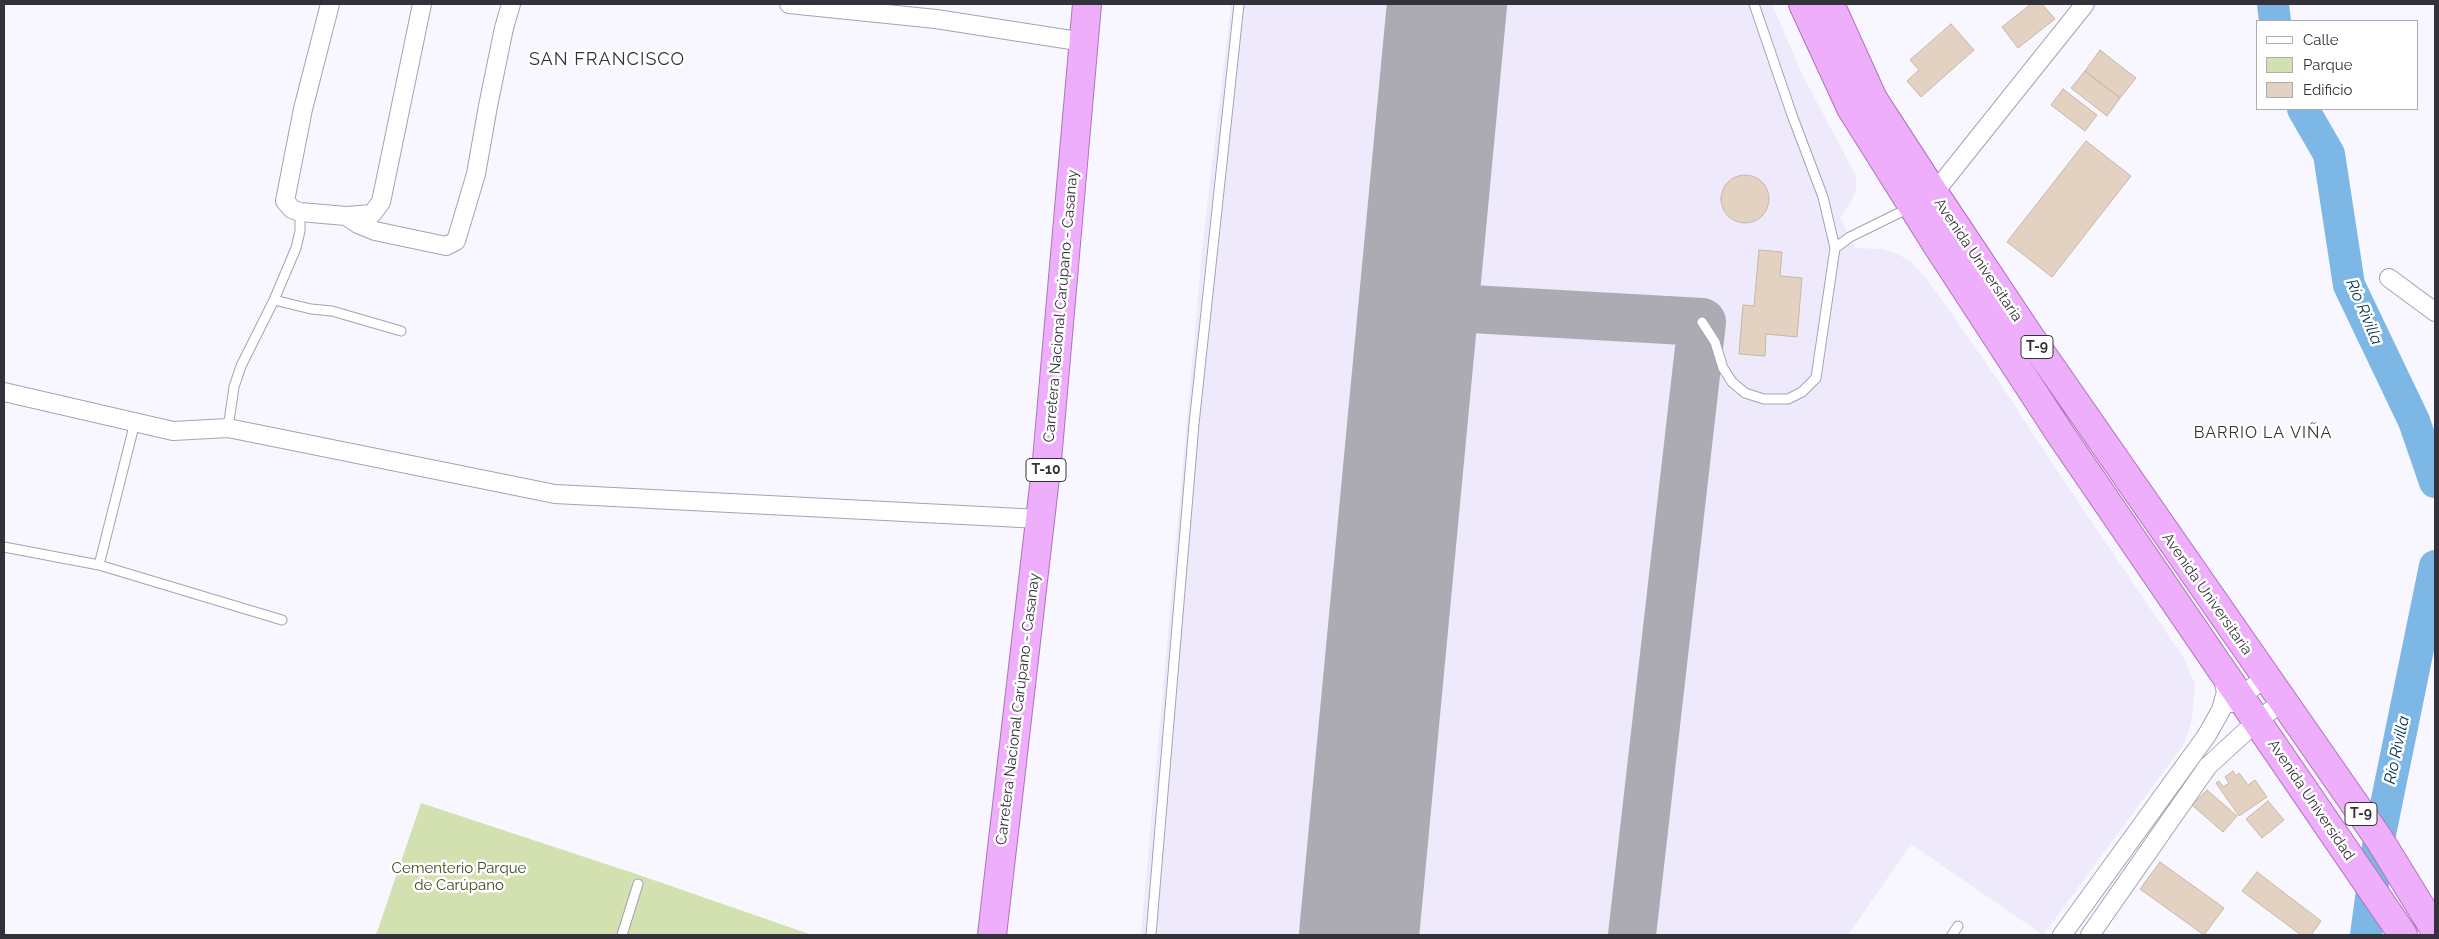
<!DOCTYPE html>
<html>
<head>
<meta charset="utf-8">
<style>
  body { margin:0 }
  #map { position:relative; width:2439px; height:939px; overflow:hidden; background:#f8f6fe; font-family:Raleway,sans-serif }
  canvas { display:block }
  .frame { position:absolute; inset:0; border:5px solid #333139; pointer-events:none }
  .legend { position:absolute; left:2256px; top:20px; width:162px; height:90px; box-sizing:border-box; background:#fff; border:1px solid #adadb0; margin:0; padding:6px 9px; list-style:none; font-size:15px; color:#333139 }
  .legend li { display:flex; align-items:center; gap:10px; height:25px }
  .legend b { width:25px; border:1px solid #adadb0 }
</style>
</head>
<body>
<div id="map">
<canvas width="2439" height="939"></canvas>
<div class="frame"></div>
<ul class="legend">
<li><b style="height:6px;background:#fff"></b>Calle</li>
<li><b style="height:14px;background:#d3e0b0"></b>Parque</li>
<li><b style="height:14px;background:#e3d2c1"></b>Edificio</li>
</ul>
</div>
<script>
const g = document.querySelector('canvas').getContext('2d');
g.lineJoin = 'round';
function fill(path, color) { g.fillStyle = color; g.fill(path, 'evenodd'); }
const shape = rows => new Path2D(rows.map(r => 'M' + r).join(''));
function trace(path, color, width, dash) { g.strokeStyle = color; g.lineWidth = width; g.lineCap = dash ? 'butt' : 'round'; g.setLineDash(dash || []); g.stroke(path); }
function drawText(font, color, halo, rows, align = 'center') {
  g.font = font + ' Raleway,sans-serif'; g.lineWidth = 5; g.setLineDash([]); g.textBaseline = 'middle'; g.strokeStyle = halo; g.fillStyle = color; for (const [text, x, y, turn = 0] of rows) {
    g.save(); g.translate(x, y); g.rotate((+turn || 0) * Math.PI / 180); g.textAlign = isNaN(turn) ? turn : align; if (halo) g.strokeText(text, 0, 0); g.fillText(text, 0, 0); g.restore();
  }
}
const built = shape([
  [1231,4,1772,4,1802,74,1856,176,1856,189,1852,200,1840,218,1855,248,1881,249,1896,253,1911,262,1927,279,1998,380,2052,463,2185,660,2195,684,2192,719,2184,744,2043,935,1911,844,1848,935,1141,935,1203,241]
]);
const green = shape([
  [421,803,642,876,812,935,376,935]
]);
const river = shape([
  [2273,4,2275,21],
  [2303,109,2329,154,2349,285,2414,421,2435,482],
  [2366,935,2379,839,2435,566]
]);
const taxiway = shape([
  [1418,306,1702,322,1632,935]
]);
const runway = shape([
  [1359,935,1447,4]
]);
const building = shape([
  [2031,4,2042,4,2055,19,2018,48,2002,27,2031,4],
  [1951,24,1974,50,1921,97,1907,81,1919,70,1910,60,1951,24],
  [2100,50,2136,78,2120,98,2085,71,2100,50],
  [2085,71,2120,98,2107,116,2071,88,2085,71],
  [2063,89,2097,115,2085,131,2051,105,2063,89],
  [2086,141,2131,176,2052,277,2007,242,2086,141],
  '1721 199a24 24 0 1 1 48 0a24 24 0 1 1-48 0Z',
  [1759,250,1782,252,1780,276,1802,278,1797,337,1766,334,1765,356,1739,354,1743,305,1754,306,1759,250],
  [2233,771,2236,776,2239,773,2248,785,2255,780,2267,797,2239,816,2216,783,2219,781,2223,787,2229,783,2225,777,2233,771],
  [2207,790,2237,816,2223,832,2192,805,2207,790],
  [2268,801,2284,820,2262,838,2246,819,2268,801],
  [2160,862,2224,908,2204,935,2140,889,2160,862],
  [2257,872,2321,921,2311,935,2301,935,2242,891,2257,872]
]);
const service = shape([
  [1754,4,1792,115,1823,197,1835,248],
  [274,300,311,309,332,311,401,331],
  [1702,322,1715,342,1723,368,1732,382,1745,393,1764,399,1788,399,1802,392,1816,378,1835,248,1850,237,1911,207],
  [228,428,234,387,241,366,274,300,296,248,300,231,300,212],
  [4,547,99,565,282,620],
  [99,565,135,422],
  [622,935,638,884],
  [1151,935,1194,424,1239,4],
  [1952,935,1958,926]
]);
const minor = shape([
  [330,4,303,109,285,201,292,209,300,212,346,216,372,214,381,202,422,4],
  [789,4,936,19,1084,42],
  [1926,198,1934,193,2085,4],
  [346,216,358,224,375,231,446,246,456,241,476,174,488,106,504,28,511,4],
  [2389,278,2435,312],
  [4,392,173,431,228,428,555,494,1040,519],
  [2232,703,2265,678],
  [2062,935,2207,735,2221,710,2226,692,2222,675],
  [2090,935,2208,766,2257,721,2282,702]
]);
const trunk = shape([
  [1803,4,1851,108,1937,245,2061,435,2403,935],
  [1830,4,1873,99,1934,193,2030,337,2379,839,2435,930],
  [992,935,1047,460,1087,4]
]);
const shields = [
  [2037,347,32],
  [1046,470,40],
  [2361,814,32]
];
const shieldNames = [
  ["T-9",2037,347],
  ["T-10",1046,470],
  ["T-9",2361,814]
];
const streetNames = [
  ["Avenida Universitaria",1978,260,56],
  ["Carretera Nacional Carúpano - Casanay",1061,306,-85],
  ["Avenida Universitaria",2207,594,55],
  ["Carretera Nacional Carúpano - Casanay",1018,709,-83],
  ["Avenida Universidad",2311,800,56]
];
const parkNames = [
  ["Cementerio Parque",459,868],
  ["de Carúpano",459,885]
];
const waterNames = [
  ["Río Rivilla",2364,312,67],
  ["Río Rivilla",2397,750,-78]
];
const neighbourhoodNames = [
  ["BARRIO LA VIÑA",2263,433]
];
const quarterNames = [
  ["SAN FRANCISCO",607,60]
];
fill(built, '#eeeafb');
fill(green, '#d3e0b0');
trace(river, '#7db7e6', 32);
trace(taxiway, '#acaab2', 48);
trace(runway, '#acaab2', 120);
fill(building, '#e3d2c1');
trace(building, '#c7b7a6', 1);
trace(service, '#a7a1b6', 11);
trace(minor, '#a7a1b6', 20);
trace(trunk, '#ab75b8', 30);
trace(service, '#fff', 9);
trace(minor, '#fff', 18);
trace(trunk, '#efaefc', 28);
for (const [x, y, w] of shields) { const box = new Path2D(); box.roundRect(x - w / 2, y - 11.5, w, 23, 4); g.fillStyle = '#fff'; g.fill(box); trace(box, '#333139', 1); }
drawText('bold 14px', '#333139', null, shieldNames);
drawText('15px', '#333139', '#fff', streetNames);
drawText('15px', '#424c1c', '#fff', parkNames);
drawText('italic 16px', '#01314f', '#fff', waterNames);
g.letterSpacing = '1px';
drawText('16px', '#333139', '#fff', neighbourhoodNames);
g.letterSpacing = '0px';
g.letterSpacing = '1px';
drawText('18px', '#333139', '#fff', quarterNames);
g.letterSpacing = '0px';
</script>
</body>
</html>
